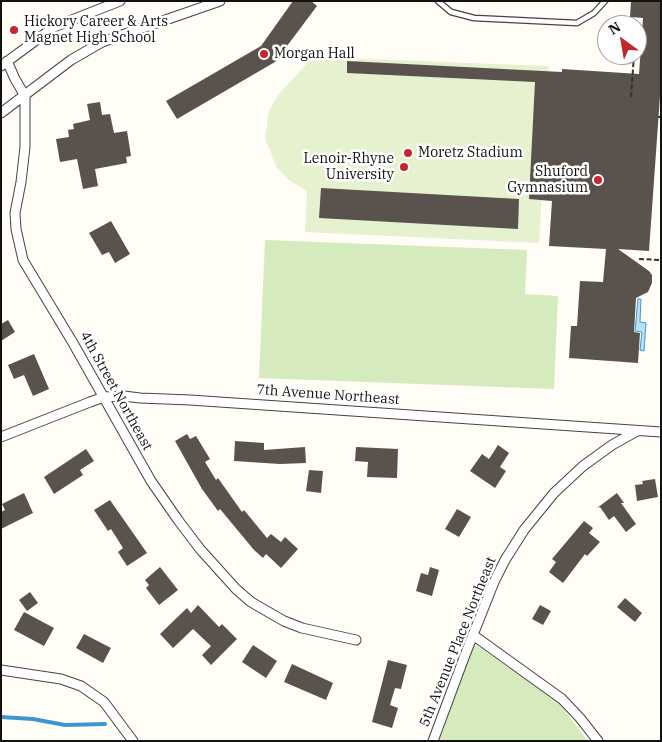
<!DOCTYPE html>
<html>
<head>
<meta charset="utf-8">
<style>
  body { margin:0 }
  #map { position:relative; width:662px; height:742px; overflow:hidden; background:#fffdf5; font-family:"IBM Plex Serif",serif }
  canvas { display:block }
  .frame { position:absolute; inset:0; border:2px solid #111; pointer-events:none }
  .north { position:absolute; left:597px; top:15px; width:50px; height:50px; box-sizing:border-box; background:#fff; border:1px solid #a0a0a0; border-radius:50%; rotate:328deg; font-size:14px; font-weight:700; line-height:20px; text-align:center; color:#111 }
  .north::after { content:''; display:block; margin:auto; width:18px; height:22px; background:#c4262e; clip-path:polygon(50% 0,100% 100%,50% 72%,0 100%) }
</style>
</head>
<body>
<div id="map">
<canvas width="662" height="742"></canvas>
<div class="frame"></div>
<div class="north">N</div>
</div>
<script>
const g = document.querySelector('canvas').getContext('2d');
g.lineJoin = 'round';
function fill(path, color) { g.fillStyle = color; g.fill(path, 'evenodd'); }
const shape = rows => new Path2D(rows.map(r => 'M' + r).join(''));
function trace(path, color, width, dash) { g.strokeStyle = color; g.lineWidth = width; g.lineCap = dash ? 'butt' : 'round'; g.setLineDash(dash || []); g.stroke(path); }
function drawText(font, color, halo, rows, align = 'center') {
  g.font = font + ' "IBM Plex Serif",serif'; g.lineWidth = 5; g.setLineDash([]); g.textBaseline = 'middle'; g.strokeStyle = halo; g.fillStyle = color; for (const [text, x, y, turn = 0] of rows) {
    g.save(); g.translate(x, y); g.rotate((+turn || 0) * Math.PI / 180); g.textAlign = isNaN(turn) ? turn : align; if (halo) g.strokeText(text, 0, 0); g.fillText(text, 0, 0); g.restore();
  }
}
const green = shape([
  [265,240,527,250,525,294,558,296,554,389,259,378],
  [470,641,558,702,588,741,439,741]
]);
const pitch = shape([
  [313,57,549,66,539,243,305,232,307,191,290,181,277,168,265,139,269,110,279,94]
]);
const water = shape([
  [638,299,641,299,640,322,646,323,644,351,640,350,642,332,635,331,638,299]
]);
const stream = shape([
  [1,717,33,719,65,725,105,724]
]);
const building = shape([
  [293,1,311,1,317,6,275,62,177,119,166,101,261,46],
  [631,1,661,1,661,82,649,251,618,249,649,271,652,275,652,283,648,292,636,298,634,332,640,333,638,363,569,358,571,326,577,326,580,281,603,282,606,249,549,246,552,201,529,199,535,82,347,73,347,61,562,72,562,69,639,74,643,18,630,17],
  [100,102,102,115,110,114,114,133,127,131,131,156,126,157,127,163,95,169,98,186,83,189,77,159,60,162,56,139,69,137,68,130,74,129,73,124,90,120,87,104],
  [321,188,519,199,518,229,319,218],
  [111,221,130,254,115,263,109,252,102,255,89,233],
  [8,320,15,332,1,341,1,324],
  [34,354,49,389,33,396,24,375,14,379,8,365],
  [187,434,190,439,196,436,210,459,205,462,216,480,218,478,242,512,244,510,267,538,271,534,281,542,285,537,298,549,281,568,266,554,263,558,254,550,220,509,218,511,202,489,175,441],
  [235,441,264,443,264,450,305,447,306,463,280,464,234,461],
  [498,445,509,453,500,467,506,471,495,488,470,471,482,454,489,459],
  [356,447,398,449,397,478,367,477,368,462,355,461],
  [86,449,94,461,80,470,83,475,54,494,44,477],
  [309,470,323,471,321,493,306,491],
  [655,479,658,497,637,501,635,485,643,484,642,481],
  [24,493,33,513,1,529,1,512,5,510,2,504],
  [617,493,624,503,621,503,636,524,626,532,614,516,609,520,600,507,597,508],
  [110,500,147,553,127,566,118,552,123,548,111,529,108,531,94,510],
  [457,509,471,517,459,537,445,529],
  [584,521,593,528,589,533,600,542,587,556,585,554,563,583,549,572,556,562,552,559],
  [160,567,178,590,159,605,146,588,149,585,145,580],
  [430,567,439,570,432,596,416,591,421,573,428,575],
  [30,592,38,603,27,611,19,600],
  [625,598,642,613,635,622,617,607],
  [198,605,219,627,222,624,237,639,211,665,202,655,211,646,193,629,173,648,160,634,187,608,191,613],
  [540,605,551,611,543,625,532,619],
  [24,612,54,628,44,646,14,630],
  [84,634,111,648,103,663,76,648],
  [253,645,277,661,266,678,242,662],
  [388,660,407,665,401,689,395,688,390,705,398,708,392,728,372,722],
  [292,664,333,683,326,700,284,682]
]);
const path = shape([
  [636,25,637,18],
  [631,97,634,55],
  [658,117,661,117],
  [639,259,661,260]
]);
const service = shape([
  [438,1,451,12,474,18,577,23,594,13,605,1]
]);
const minor = shape([
  [7,61,15,79,25,96,25,147,21,182,15,213,16,229,23,260,73,343,151,481,178,520,200,549,236,589,251,602,284,621,302,628,356,640],
  [1,66,54,27,120,1],
  [1,113,71,60,102,42,220,1],
  [1,437,90,402,104,397,124,396,140,398,190,400,661,432],
  [473,635,562,699,580,718,598,741],
  [1,670,61,679,81,686,104,702,133,741],
  [433,741,465,655,494,582,505,560,524,530,554,493,583,466,612,445,637,431]
]);
const markers = [
  [14,30,5,"#c4262e"],
  [264,54,5,"#c4262e"],
  [408,153,5,"#c4262e"],
  [404,167,5,"#c4262e"],
  [598,180,5,"#c4262e"]
];
const poiNames = [
  ["Hickory Career & Arts",24,22],
  ["Magnet High School",24,38],
  ["Morgan Hall",274,54],
  ["Moretz Stadium",418,153],
  ["Lenoir-Rhyne",394,159,"right"],
  ["University",394,175,"right"],
  ["Shuford",588,172,"right"],
  ["Gymnasium",588,188,"right"]
];
const streetNames = [
  ["4th Street Northeast",116,391,61],
  ["7th Avenue Northeast",328,395,4],
  ["5th Avenue Place Northeast",458,642,-68]
];
fill(green, '#d5ebbd');
fill(pitch, '#e6f2cf');
fill(water, '#b9e0f7');
trace(water, '#3f96cf', 1);
trace(stream, '#3f96cf', 4);
fill(building, '#5a524d');
trace(service, '#444', 7);
trace(minor, '#444', 11);
trace(path, '#333', 2, [5, 2.5]);
trace(service, '#fff', 4.5);
trace(minor, '#fff', 9);
for (const [x, y, r, color] of markers) { const dot = new Path2D(); dot.arc(x, y, r, 0, 2 * Math.PI); g.fillStyle = color; g.fill(dot); trace(dot, '#fff', 2); }
drawText('14px', '#111', '#fff', poiNames, 'left');
drawText('14px', '#111', '#fff', streetNames);
</script>
</body>
</html>
